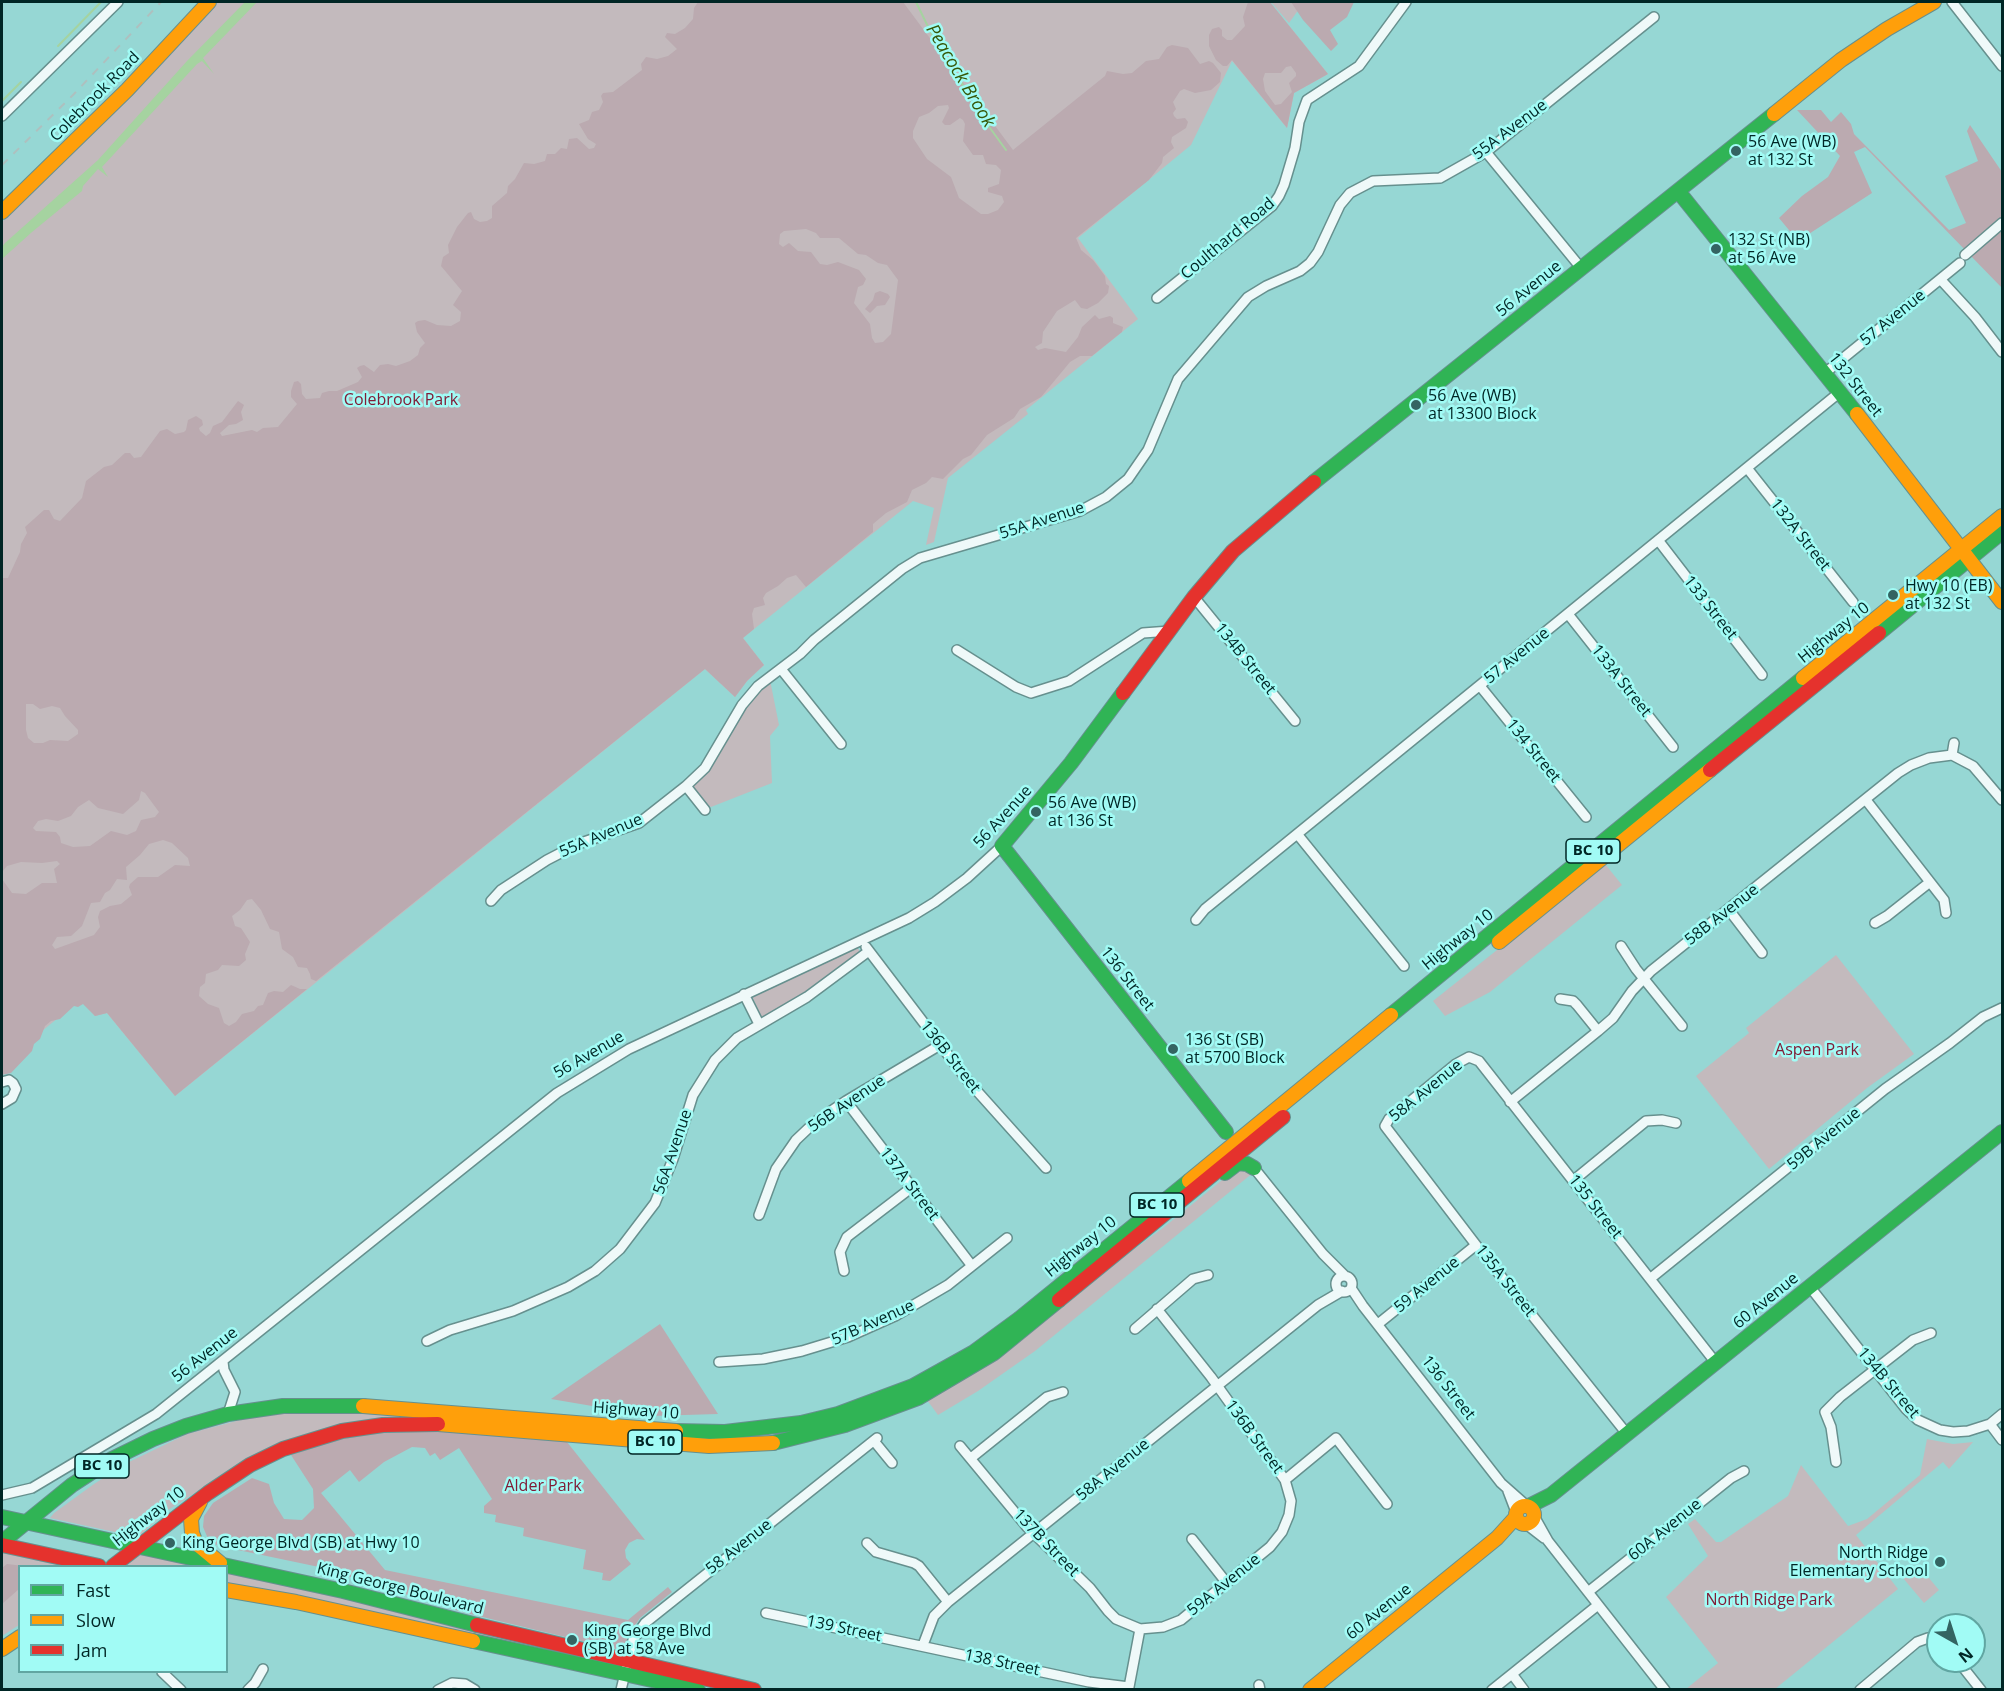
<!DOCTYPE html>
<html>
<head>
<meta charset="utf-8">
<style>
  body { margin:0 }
  #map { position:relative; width:2004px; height:1691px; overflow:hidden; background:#96d7d4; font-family:"Open Sans",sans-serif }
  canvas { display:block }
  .frame { position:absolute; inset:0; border:3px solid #002625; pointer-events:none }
  .legend { position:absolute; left:18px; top:1565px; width:210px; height:108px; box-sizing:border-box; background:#a1fbf5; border:2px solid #61a6a2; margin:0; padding:8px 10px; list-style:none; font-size:18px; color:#002625 }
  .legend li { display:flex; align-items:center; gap:12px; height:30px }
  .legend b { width:30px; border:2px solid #61a6a2 }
  .north { position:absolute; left:1926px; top:1613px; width:60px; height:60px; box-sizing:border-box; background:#a1fbf5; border:2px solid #61a6a2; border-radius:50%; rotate:141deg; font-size:16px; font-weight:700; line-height:24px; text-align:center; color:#002625 }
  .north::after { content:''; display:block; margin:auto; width:21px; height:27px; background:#346462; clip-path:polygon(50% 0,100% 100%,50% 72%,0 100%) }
</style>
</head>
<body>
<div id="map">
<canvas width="2004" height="1691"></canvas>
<div class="frame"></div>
<ul class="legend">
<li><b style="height:8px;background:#30b455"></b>Fast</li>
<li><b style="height:8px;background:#ff9f0a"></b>Slow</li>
<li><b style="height:8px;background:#e5322d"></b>Jam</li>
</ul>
<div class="north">N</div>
</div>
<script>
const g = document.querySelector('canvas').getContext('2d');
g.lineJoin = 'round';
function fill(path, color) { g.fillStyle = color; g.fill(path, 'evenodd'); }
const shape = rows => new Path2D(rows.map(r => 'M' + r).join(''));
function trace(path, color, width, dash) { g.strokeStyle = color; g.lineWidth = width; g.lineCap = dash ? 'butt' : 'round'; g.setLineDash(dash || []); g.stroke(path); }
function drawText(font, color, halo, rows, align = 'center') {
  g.font = font + ' "Open Sans",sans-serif'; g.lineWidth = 5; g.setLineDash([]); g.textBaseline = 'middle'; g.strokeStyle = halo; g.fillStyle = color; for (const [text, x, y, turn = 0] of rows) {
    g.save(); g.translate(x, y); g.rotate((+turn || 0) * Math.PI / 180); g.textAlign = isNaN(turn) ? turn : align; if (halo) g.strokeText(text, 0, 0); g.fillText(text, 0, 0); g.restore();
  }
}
const green = shape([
  [218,2,1270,2,1328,74,1294,93,1287,128,1232,61,1191,145,1078,238,1138,319,1026,410,1028,414,948,478,934,542,926,545,934,508,913,501,743,638,764,665,747,681,735,697,705,669,175,1096,107,1013,95,1016,81,999,2,1064,2,222],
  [1271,2,1304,2,1289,23],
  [770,680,779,725,770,736,772,783,711,807,687,788,744,706],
  [1605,864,1622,885,1490,992,1445,1016,1433,1001],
  [857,947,861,953,809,991,762,1019,752,996],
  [1836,955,1914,1054,1867,1088,1769,1169,1696,1076,1749,1033,1746,1028],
  [1242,1168,1254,1172,1035,1351,978,1391,938,1415,927,1400,1163,1228,1232,1172],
  [329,1412,422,1417,228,1472,168,1510,138,1537,50,1518,54,1513,94,1484,127,1463,187,1434,240,1420,274,1414],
  [1927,1439,1953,1444,1973,1442,1949,1469,1943,1462,1856,1535,1898,1589,1775,1689,1686,1689,1718,1663,1666,1597,1708,1556,1688,1524,1695,1519,1716,1542,1721,1542,1788,1496,1801,1465,1848,1526,1867,1519,1920,1475],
  [2,1552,71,1566,20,1566,19,1625,2,1636],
  [138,1554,195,1566,125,1566],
  [1918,1565,1939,1590,1924,1603,1903,1578],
  [226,1573,296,1585,525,1639,522,1646,227,1585]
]);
const forest = shape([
  [698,2,903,2,1013,150,1105,76,1107,71,1123,74,1132,73,1146,61,1159,59,1167,47,1172,45,1188,48,1200,64,1209,61,1213,63,1221,73,1220,82,1211,90,1195,93,1184,89,1180,91,1173,102,1176,109,1173,113,1174,116,1177,119,1185,118,1188,122,1186,128,1172,137,1171,142,1174,148,1163,157,1162,163,1149,180,1076,238,1081,250,1093,260,1105,276,1106,284,1109,286,1108,293,1098,303,1087,309,1081,308,1075,300,1057,311,1043,332,1042,343,1035,347,1038,350,1045,348,1066,352,1078,337,1082,327,1095,315,1099,319,1110,316,1113,318,1113,323,1123,327,1122,332,1092,356,1080,356,1070,362,1041,397,1020,409,1014,418,987,435,971,455,963,459,943,479,932,477,926,483,912,490,907,502,886,513,873,524,873,532,806,587,796,575,787,578,778,586,766,593,763,598,765,605,754,608,752,614,754,629,743,638,764,665,747,681,735,697,705,669,316,981,311,979,310,974,307,968,298,967,293,957,282,949,279,932,270,929,261,910,252,899,247,900,240,910,232,916,235,926,241,928,250,942,245,954,246,960,239,966,222,965,218,970,206,974,205,983,200,987,199,996,208,1004,219,1008,224,1023,229,1026,236,1022,242,1014,254,1011,258,1006,263,1005,268,993,274,991,283,992,291,985,300,989,307,989,175,1096,107,1013,95,1016,83,1004,78,1007,74,1006,60,1019,51,1021,45,1026,40,1039,34,1044,32,1051,11,1073,2,1075,2,879,12,893,26,894,42,883,57,883,54,869,60,864,57,861,42,863,21,862,7,866,2,872,2,578,8,578,20,552,21,544,27,533,25,527,44,510,49,510,54,519,60,521,82,498,86,481,104,467,112,465,125,453,130,453,134,458,141,457,160,431,167,429,175,434,184,432,186,430,188,420,196,416,202,420,203,425,199,428,200,431,206,436,210,433,213,426,222,422,238,401,244,405,241,412,243,420,236,424,229,425,220,433,222,436,252,430,257,432,263,428,278,427,297,404,291,397,291,391,294,382,298,381,301,384,302,394,306,399,320,398,322,393,329,391,337,391,358,382,362,377,357,368,360,366,364,365,374,372,380,365,388,364,396,366,410,361,418,355,420,348,425,343,417,332,415,323,418,321,425,320,437,325,451,326,460,321,461,312,453,305,462,291,441,266,443,257,449,253,448,245,457,227,468,213,471,212,474,219,480,222,487,221,492,218,492,206,507,193,508,186,515,179,524,163,534,164,545,161,547,154,555,154,561,148,567,149,569,139,577,138,589,149,594,148,596,144,588,139,579,124,589,120,592,112,599,110,603,102,601,96,603,93,613,92,642,70,641,64,646,57,657,59,668,56,677,49,665,37,667,33,675,34,685,28,693,19,694,8],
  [938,106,948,105,949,108,942,122,945,125,950,125,960,118,963,120,965,124,963,141,973,155,983,155,986,164,996,165,1001,170,999,184,988,188,988,192,1002,196,1004,202,998,210,988,214,981,214,959,198,951,177,927,159,913,138,913,131,919,117,929,113],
  [806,229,816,233,820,238,839,238,858,254,866,255,878,263,887,265,898,280,891,334,883,342,875,343,872,338,870,324,854,303,858,287,863,285,866,279,859,270,838,262,827,265,820,264,811,252,798,251,789,243,783,247,779,244,780,234,784,231],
  [26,704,33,704,40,709,52,706,60,708,65,716,78,730,78,734,68,741,50,740,43,743,34,743,28,738,26,730],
  [141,791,145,793,159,812,155,817,141,820,136,831,127,835,111,831,90,846,73,847,61,843,60,837,56,832,36,831,33,828,38,821,46,819,58,821,71,816,78,807,89,800,98,808,123,814,139,800],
  [163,840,172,843,188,858,190,866,175,865,158,877,138,877,130,884,129,887,132,895,121,904,110,906,100,911,98,917,100,927,94,935,55,949,52,945,57,937,71,936,82,926,91,903,100,902,105,893,110,890,117,879,127,880,126,867,140,855,149,844],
  [1248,2,1270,2,1328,74,1294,93,1287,128,1232,60,1227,66,1223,66,1216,60,1209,46,1209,35,1212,29,1219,27,1222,30,1222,36,1227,40,1232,40,1245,26,1243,17],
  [1291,66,1296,73,1296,76,1289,83,1292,92,1281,104,1275,105,1265,91,1263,79,1265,73,1281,73,1286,67],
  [1291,2,1354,2,1347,17,1330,30,1338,44,1331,51,1303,20],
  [1797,110,1821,110,1831,122,1841,112,1851,124,1854,134,1949,230,1966,223,1945,176,1978,161,1967,131,1970,125,2002,172,2002,288,1865,147,1854,152,1872,193,1798,241,1779,218,1802,196,1828,177,1840,156],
  [880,291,888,294,890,297,885,305,877,306,870,313,865,309,873,300,875,293],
  [660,1324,718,1414,651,1416,551,1399],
  [412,1432,449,1432,567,1442,645,1540,637,1539,629,1543,625,1550,626,1558,631,1564,610,1581,602,1580,603,1573,583,1569,586,1550,523,1536,524,1528,495,1522,496,1515,484,1513,484,1506,492,1499,459,1448,440,1460,435,1453,430,1456,425,1448,412,1447,384,1462,359,1482,350,1470,321,1493,385,1570,628,1620,668,1587,672,1592,640,1618,632,1630,623,1651,462,1612,319,1567,219,1546,209,1541,203,1527,204,1516,213,1503,252,1478,269,1484,274,1503,284,1519,302,1520,314,1508,313,1489,291,1455,331,1441,377,1433],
  [7,1564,24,1566,20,1566,19,1589,2,1604,2,1568]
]);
const water = shape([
  [245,2,257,2,203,58,214,74,202,61,197,64,102,167,108,177,98,169,83,186,82,191,32,232,2,259,2,247,5,243,98,160,187,61]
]);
const stream = shape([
  [916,2,935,41,960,80,974,106,1006,150],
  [58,46,101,2],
  [2,101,21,82]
]);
const street = shape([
  [1952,2,2002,66],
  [2,116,118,2],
  [1486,152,1581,268],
  [1965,255,2002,223],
  [1941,280,1975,317,2002,352],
  [1157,298,1272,206,1279,196,1284,185,1295,148,1299,122,1307,100,1359,66,1406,2],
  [1825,373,1960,263],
  [1747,468,1853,602],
  [1658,540,1762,675],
  [1194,597,1295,721],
  [1568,614,1673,747],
  [957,650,1016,687,1031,693,1069,681,1143,633,1170,631],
  [781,669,841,744],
  [1480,686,1586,817],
  [1954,743,1952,755,1973,766,2002,800],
  [686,786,705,810],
  [1866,800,1944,900,1946,913],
  [1298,835,1404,966],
  [491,901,501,890,547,860,578,844,639,823,686,786,705,768,742,705,758,686,800,654,814,640,902,569,920,558,1080,511,1106,497,1128,479,1148,450,1178,379,1248,297,1266,286,1300,271,1310,263,1318,252,1340,205,1350,193,1373,181,1440,178,1486,152,1654,17],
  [1729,910,1762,953],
  [1196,920,1205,909,1840,392],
  [1875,923,1887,916,1930,882],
  [1621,946,1636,969,1682,1026],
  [866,947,968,1081,1046,1168],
  [744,994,759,1024],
  [1560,999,1573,1001,1577,1005,1598,1031],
  [2,1082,9,1080,13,1083,16,1089,12,1098,2,1104],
  [846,1101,972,1266],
  [1510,1102,1598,1031,1613,1018,1632,991,1651,971,1898,773,1911,765,1929,758,1952,755],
  [1254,1168,1323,1254,1345,1276],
  [1574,1180,1646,1121,1662,1120,1676,1123],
  [759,1215,776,1169,796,1140,815,1122,846,1101,940,1045],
  [844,1271,840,1252,847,1237,911,1188],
  '1336 1284a8 8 0 1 1 16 0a8 8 0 1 1-16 0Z',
  [1651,1278,1885,1089,1950,1043,1983,1017,2002,1008],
  [1810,1287,1906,1409,1918,1420,1940,1430,1953,1432,1968,1431,1990,1424,2002,1414],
  [1351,1288,1363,1306,1501,1483,1527,1506],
  [1378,1324,1476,1245],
  [1135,1329,1193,1279,1208,1275],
  [427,1341,450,1330,513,1311,568,1287,595,1271,620,1249,655,1203,673,1159,693,1095,715,1060,737,1038,807,997,869,951],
  [223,1362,224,1370,235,1392,228,1414],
  [719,1362,763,1359,802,1351,848,1337,895,1316,948,1285,1007,1238],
  [1990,1424,2002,1440],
  [1627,1434,1476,1245,1385,1126,1389,1119,1456,1064,1469,1057,1479,1061,1716,1363],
  [874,1441,892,1463],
  [960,1446,1027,1527,1090,1588,1108,1611,1116,1619,1140,1629,1163,1627,1181,1620,1270,1547,1282,1532,1289,1515,1291,1501,1285,1480,1211,1377,1157,1309],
  [971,1458,1047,1397,1063,1392],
  [1836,1462,1831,1427,1825,1412,1840,1397,1913,1340,1931,1333],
  [1285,1480,1336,1438,1387,1504],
  [1508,1491,1516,1512],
  [2,1495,32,1488,156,1414,557,1093,629,1049,909,918,935,902,967,878,1002,846],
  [1534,1516,1548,1541,1665,1690],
  [1526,1524,1544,1538],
  [1192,1539,1226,1582],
  [867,1543,876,1552,914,1563,919,1566,948,1602],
  [1588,1592,1731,1478,1744,1471],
  [766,1613,1089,1682,1129,1687,1140,1629],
  [923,1645,934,1616,948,1602,1318,1305,1342,1291],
  [1958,1661,1981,1690],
  [162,1672,181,1690],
  [1512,1674,1524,1690],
  [1259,1685,1260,1690],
  [248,1690,255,1683,263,1669],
  [438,1690,452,1683,465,1684,475,1690],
  [621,1690,633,1640,645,1623,877,1438],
  [1492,1690,1598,1605],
  [1860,1690,1917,1642,1928,1638,1938,1641]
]);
const fast = shape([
  [1678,191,1857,414],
  [1314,482,1774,114],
  [1879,633,2002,532],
  [1123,693,1071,763,1002,846,1226,1132],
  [1391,1015,1803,678],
  [1225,1173,1238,1163,1247,1164,1254,1168],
  [676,1431,725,1432,801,1423,838,1414,913,1386,974,1352,1019,1319,1189,1181],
  [773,1443,845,1425,918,1398,994,1353,1059,1300],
  [1529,1506,1551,1495,2002,1132],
  [2,1517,343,1591,477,1625],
  [2,1542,72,1485,112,1459,153,1439,186,1426,228,1414,283,1406,363,1406],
  [473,1641,698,1690]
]);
const slow = shape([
  [1774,114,1841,60,1887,29,1934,2],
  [2,212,127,90,209,2],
  [1857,414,2002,602],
  [1803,678,2002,516],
  [1499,942,1710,770],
  [1189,1181,1391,1015],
  [363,1406,676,1431],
  [438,1424,709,1446,773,1443],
  [200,1502,191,1519,192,1533,196,1543,220,1563],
  '1516 1515a9 9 0 1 1 18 0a9 9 0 1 1-18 0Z',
  [226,1590,296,1602,473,1641],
  [2,1649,20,1637],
  [1310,1690,1497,1538,1516,1517]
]);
const jam = shape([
  [1123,693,1194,597,1233,551,1314,482],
  [1710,770,1879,633],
  [1059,1300,1283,1117],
  [2,1545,99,1566],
  [113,1566,208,1493,250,1465,283,1449,342,1431,383,1425,438,1424],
  [477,1625,754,1690]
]);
const rail = shape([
  [2,165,73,95,161,2]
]);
const markers = [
  [1736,151,6,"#346462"],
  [1716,249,6,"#346462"],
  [1416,405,6,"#346462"],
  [1893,595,6,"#346462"],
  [1036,812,6,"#346462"],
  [1173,1049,6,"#346462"],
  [170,1543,6,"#346462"],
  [1940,1562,6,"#346462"],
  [572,1640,6,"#346462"]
];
const shields = [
  [1593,851,54],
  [1157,1205,54],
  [655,1442,54],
  [102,1466,54]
];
const shieldNames = [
  ["BC 10",1593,851],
  ["BC 10",1157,1205],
  ["BC 10",655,1442],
  ["BC 10",102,1466]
];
const streetNames = [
  ["Colebrook Road",95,97,-45],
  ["55A Avenue",1510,130,-37],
  ["Coulthard Road",1228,239,-40],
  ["56 Avenue",1529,289,-39],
  ["57 Avenue",1893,318,-39],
  ["132 Street",1855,385,52],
  ["55A Avenue",1042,521,-18],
  ["132A Street",1800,535,52],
  ["133 Street",1710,608,52],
  ["Highway 10",1834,633,-39],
  ["57 Avenue",1517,656,-39],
  ["134B Street",1245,659,51],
  ["133A Street",1621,681,52],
  ["134 Street",1533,751,51],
  ["56 Avenue",1003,817,-48],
  ["55A Avenue",601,836,-23],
  ["58B Avenue",1722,915,-38],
  ["Highway 10",1458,940,-39],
  ["136 Street",1127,979,52],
  ["56 Avenue",589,1055,-30],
  ["136B Street",950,1057,52],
  ["58A Avenue",1426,1091,-39],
  ["56B Avenue",847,1104,-34],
  ["59B Avenue",1824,1139,-39],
  ["56A Avenue",673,1152,-71],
  ["137A Street",909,1184,53],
  ["135 Street",1595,1207,52],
  ["Highway 10",1081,1247,-39],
  ["135A Street",1505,1281,52],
  ["59 Avenue",1427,1285,-39],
  ["60 Avenue",1766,1301,-39],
  ["57B Avenue",873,1323,-24],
  ["56 Avenue",205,1355,-38],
  ["134B Street",1888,1383,50],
  ["136 Street",1448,1388,52],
  ["Highway 10",636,1411,4],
  ["136B Street",1254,1437,54],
  ["58A Avenue",1113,1470,-39],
  ["Highway 10",149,1517,-38],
  ["60A Avenue",1665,1530,-39],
  ["137B Street",1046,1543,46],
  ["58 Avenue",739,1547,-38],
  ["59A Avenue",1224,1585,-39],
  ["King George Boulevard",400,1589,14],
  ["60 Avenue",1379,1612,-39],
  ["139 Street",844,1629,12],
  ["138 Street",1002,1663,12]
];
const poiNames = [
  ["56 Ave (WB)",1748,142],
  ["at 132 St",1748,160],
  ["132 St (NB)",1728,240],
  ["at 56 Ave",1728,258],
  ["56 Ave (WB)",1428,396],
  ["at 13300 Block",1428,414],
  ["Hwy 10 (EB)",1905,586],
  ["at 132 St",1905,604],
  ["56 Ave (WB)",1048,803],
  ["at 136 St",1048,821],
  ["136 St (SB)",1185,1040],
  ["at 5700 Block",1185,1058],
  ["King George Blvd (SB) at Hwy 10",182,1543],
  ["North Ridge",1928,1553,"right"],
  ["Elementary School",1928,1571,"right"],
  ["King George Blvd",584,1631],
  ["(SB) at 58 Ave",584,1649]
];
const parkNames = [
  ["Colebrook Park",401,400],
  ["Aspen Park",1817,1050],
  ["Alder Park",543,1486],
  ["North Ridge Park",1769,1600]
];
const waterNames = [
  ["Peacock Brook",960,76,59]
];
fill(green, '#c3babd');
fill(forest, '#bbaab0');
fill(water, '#a5d3a0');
trace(stream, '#a5d3a0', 2);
trace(street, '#66908e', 12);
trace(fast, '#66908e', 16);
trace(slow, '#66908e', 16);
trace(jam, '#66908e', 16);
trace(street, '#eff9f9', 9);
trace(fast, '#30b455', 14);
trace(slow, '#ff9f0a', 14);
trace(jam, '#e5322d', 14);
trace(rail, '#aec0bf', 2, [8, 8]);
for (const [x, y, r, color] of markers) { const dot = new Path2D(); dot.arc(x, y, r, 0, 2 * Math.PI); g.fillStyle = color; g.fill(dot); trace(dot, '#a1fbf5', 2); }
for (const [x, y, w] of shields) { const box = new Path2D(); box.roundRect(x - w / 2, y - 12, w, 24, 4.5); g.fillStyle = '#a1fbf5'; g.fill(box); trace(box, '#002625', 1.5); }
drawText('bold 15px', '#002625', null, shieldNames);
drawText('16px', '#002625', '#a1fbf5', streetNames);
drawText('16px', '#002625', '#a1fbf5', poiNames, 'left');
drawText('16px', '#801c36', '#a1fbf5', parkNames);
drawText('italic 18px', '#365708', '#a1fbf5', waterNames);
</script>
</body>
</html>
